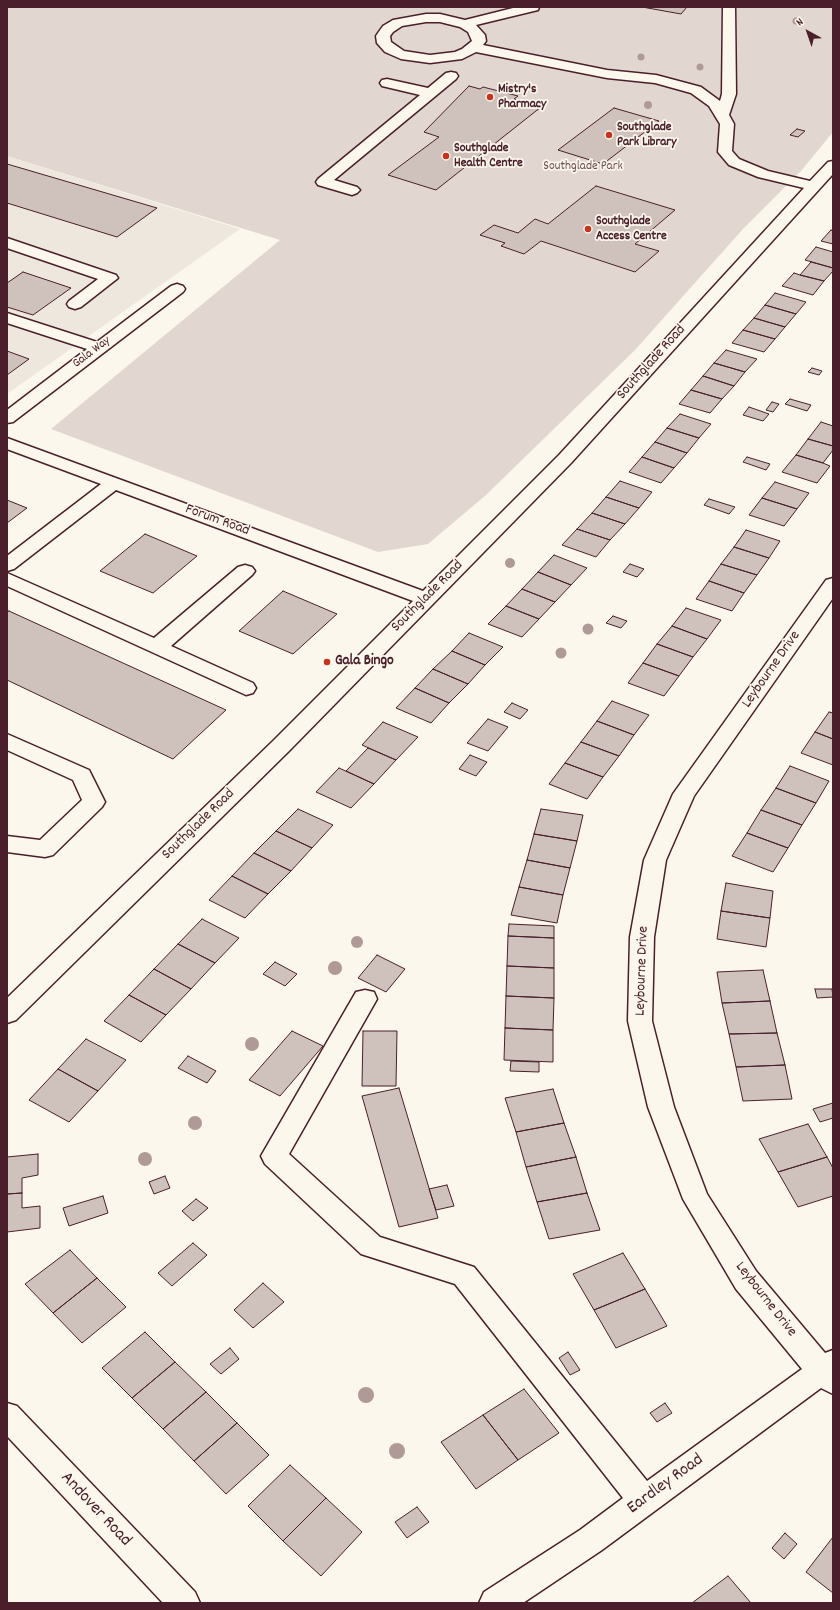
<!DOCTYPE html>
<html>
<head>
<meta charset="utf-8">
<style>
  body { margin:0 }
  #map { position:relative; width:840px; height:1610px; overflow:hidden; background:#fbf7ec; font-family:Dekko,sans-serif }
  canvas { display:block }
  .frame { position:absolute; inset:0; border:8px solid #4a1f2b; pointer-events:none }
  .north { position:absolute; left:788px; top:12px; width:40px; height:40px; -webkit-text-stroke:3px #fbf7ec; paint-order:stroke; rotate:320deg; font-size:11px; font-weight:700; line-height:16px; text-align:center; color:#4a1f2b }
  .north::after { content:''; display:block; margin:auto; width:14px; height:18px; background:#4a1f2b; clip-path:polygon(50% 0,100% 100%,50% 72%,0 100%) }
</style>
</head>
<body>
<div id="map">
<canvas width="840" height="1610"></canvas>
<div class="frame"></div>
<div class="north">N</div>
</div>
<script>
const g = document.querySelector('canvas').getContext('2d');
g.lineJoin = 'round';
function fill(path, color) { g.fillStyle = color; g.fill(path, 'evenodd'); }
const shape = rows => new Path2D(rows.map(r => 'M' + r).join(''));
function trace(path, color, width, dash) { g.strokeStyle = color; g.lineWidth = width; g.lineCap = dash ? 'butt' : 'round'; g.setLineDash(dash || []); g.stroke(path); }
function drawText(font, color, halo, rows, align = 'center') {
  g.font = font + ' Dekko,sans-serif'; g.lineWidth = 3.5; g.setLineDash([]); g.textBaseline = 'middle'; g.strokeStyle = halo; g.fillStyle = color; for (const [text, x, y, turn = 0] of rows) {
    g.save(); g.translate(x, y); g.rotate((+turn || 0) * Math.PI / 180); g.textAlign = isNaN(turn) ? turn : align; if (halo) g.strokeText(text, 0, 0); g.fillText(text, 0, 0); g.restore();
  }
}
const built = shape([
  [7,156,240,229,7,394]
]);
const green = shape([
  [7,7,833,7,833,132,801,171,743,229,635,350,486,495,428,544,378,552,51,429,280,240,7,156]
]);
const building = shape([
  [642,7,687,7,681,14,642,7],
  [469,86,480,89,483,87,518,96,514,99,541,107,436,190,388,175,439,137,424,132,469,86],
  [614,108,659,121,603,164,558,150,614,108],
  [797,129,805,131,798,137,790,135,797,129],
  [7,164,157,208,117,237,7,203,7,164],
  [596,186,675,210,635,244,659,251,635,272,541,241,524,254,501,246,505,243,480,235,494,225,518,233,535,219,548,224,596,186],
  [831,230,833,231,833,244,821,241,831,230],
  [816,247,833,252,833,268,805,260,816,247],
  [811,262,833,268,833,271,824,281,800,275,811,262],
  [23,272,71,288,33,315,7,307,7,283,23,272],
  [794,273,800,275,824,281,813,295,782,286,794,273],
  [775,293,806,302,796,314,765,305,775,293],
  [765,305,796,314,785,327,754,318,765,305],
  [754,318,785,327,775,339,743,330,754,318],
  [743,330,775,339,764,352,732,343,743,330],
  [726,350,757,359,745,372,714,363,726,350],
  [7,351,29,359,7,375,7,351],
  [714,363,745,372,734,386,703,376,714,363],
  [812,368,822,371,819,375,808,372,812,368],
  [703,376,734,386,722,399,691,390,703,376],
  [691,390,722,399,710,413,679,404,691,390],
  [790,399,811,405,807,411,785,404,790,399],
  [772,402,779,404,773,412,766,410,772,402],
  [749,407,769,414,763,421,743,415,749,407],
  [680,414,711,424,699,438,667,428,680,414],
  [821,422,833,426,833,446,808,439,821,422],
  [667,428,699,438,687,453,655,442,667,428],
  [808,439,833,446,833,450,823,463,796,455,808,439],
  [655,442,687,453,674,468,642,457,655,442],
  [796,455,823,463,830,466,817,483,782,472,796,455],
  [642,457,674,468,661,483,629,472,642,457],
  [747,457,770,464,766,470,743,462,747,457],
  [620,481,652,492,639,508,606,497,620,481],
  [775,482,809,493,797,509,762,498,775,482],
  [606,497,639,508,625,524,592,513,606,497],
  [762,498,797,509,784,526,749,515,762,498],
  [709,499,735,507,729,514,704,505,709,499],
  [7,500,27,508,7,523,7,500],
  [592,513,625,524,610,540,577,529,592,513],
  [577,529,610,540,596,557,562,545,577,529],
  [746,530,780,541,769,558,734,547,746,530],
  [145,534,197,556,153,593,100,571,145,534],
  [734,547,769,558,757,575,721,564,734,547],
  [554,555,587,568,571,585,538,572,554,555],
  [630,564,644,569,637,577,623,572,630,564],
  [721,564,757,575,744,593,709,581,721,564],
  [538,572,571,585,555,602,522,589,538,572],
  [709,581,744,593,732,611,696,599,709,581],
  [522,589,555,602,539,619,506,606,522,589],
  [283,591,337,614,293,654,239,631,283,591],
  [506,606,539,619,522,637,488,624,506,606],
  [686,608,721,620,707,639,672,626,686,608],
  [9,611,226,710,173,759,7,680,7,612,9,611],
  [613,616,627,621,621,628,606,623,613,616],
  [672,626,707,639,693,657,657,644,672,626],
  [469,633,503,647,485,665,452,651,469,633],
  [657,644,693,657,679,676,643,663,657,644],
  [452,651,485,665,468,684,433,669,452,651],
  [643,663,679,676,664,696,628,683,643,663],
  [433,669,468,684,449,703,415,688,433,669],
  [415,688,449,703,431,723,396,708,415,688],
  [612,701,649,715,634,735,597,721,612,701],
  [512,703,528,710,520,719,504,712,512,703],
  [829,712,833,713,833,739,815,732,829,712],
  [488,719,508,727,488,751,467,743,488,719],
  [597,721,634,735,619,756,581,742,597,721],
  [383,722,418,737,396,760,362,745,383,722],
  [815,732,833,739,833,765,801,753,815,732],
  [581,742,619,756,603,777,565,763,581,742],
  [368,748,396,760,374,784,346,771,368,748],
  [470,755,487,762,476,776,459,769,470,755],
  [565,763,603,777,587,799,549,784,565,763],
  [790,766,829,781,816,803,776,788,790,766],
  [339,768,374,784,351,808,316,792,339,768],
  [776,788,816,803,802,825,761,810,776,788],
  [298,809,333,825,312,848,276,831,298,809],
  [541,809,583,815,577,841,534,834,541,809],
  [761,810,802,825,788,848,747,833,761,810],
  [276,831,312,848,291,871,254,853,276,831],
  [747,833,788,848,773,872,732,856,747,833],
  [534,834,577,841,570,868,527,860,534,834],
  [254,853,291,871,268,894,232,876,254,853],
  [527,860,570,868,563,895,519,887,527,860],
  [232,876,268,894,245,918,209,900,232,876],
  [726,883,773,891,770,918,721,911,726,883],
  [519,887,563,895,557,923,511,915,519,887],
  [721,911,770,918,766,947,717,939,721,911],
  [202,919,239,938,215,963,178,944,202,919],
  [509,924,554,926,554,938,508,936,509,924],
  [508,936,554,938,554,968,507,966,508,936],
  [178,944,215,963,191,989,154,969,178,944],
  [377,955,405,969,386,992,358,978,377,955],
  [275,962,297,974,285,986,263,974,275,962],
  [507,966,554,968,554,998,506,996,507,966],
  [154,969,191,989,166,1015,129,995,154,969],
  [763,970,770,1001,722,1003,717,972,763,970],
  [815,989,832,989,833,997,817,998,815,989],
  [129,995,166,1015,141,1042,104,1021,129,995],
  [506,996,554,998,553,1030,505,1028,506,996],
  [770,1001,777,1033,729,1034,722,1003,770,1001],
  [505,1028,553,1030,553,1062,504,1060,505,1028],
  [292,1031,323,1046,280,1096,249,1080,292,1031],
  [363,1031,397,1031,396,1086,362,1086,363,1031],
  [777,1033,785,1065,736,1067,729,1034,777,1033],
  [86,1039,126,1060,98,1091,58,1069,86,1039],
  [188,1056,216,1071,207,1083,178,1068,188,1056],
  [511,1061,539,1062,539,1072,510,1071,511,1061],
  [785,1065,792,1099,743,1101,736,1067,785,1065],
  [58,1069,98,1091,69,1122,29,1100,58,1069],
  [399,1088,438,1218,399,1227,362,1096,399,1088],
  [553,1089,564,1123,516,1132,505,1098,553,1089],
  [833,1103,833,1118,820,1122,813,1109,833,1103],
  [564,1123,576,1157,526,1167,516,1132,564,1123],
  [808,1124,827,1157,778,1172,759,1139,808,1124],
  [38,1154,38,1175,22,1178,22,1193,7,1194,7,1157,38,1154],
  [576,1157,587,1193,537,1202,526,1167,576,1157],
  [827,1157,833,1168,833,1196,798,1207,778,1172,827,1157],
  [165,1176,170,1188,154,1194,149,1182,165,1176],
  [447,1185,454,1206,436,1210,429,1189,447,1185],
  [22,1193,22,1208,40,1206,40,1228,7,1232,7,1194,22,1193],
  [587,1193,600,1230,549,1239,537,1202,587,1193],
  [103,1196,108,1213,69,1226,63,1208,103,1196],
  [196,1199,208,1208,193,1221,182,1211,196,1199],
  [193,1243,207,1255,172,1286,158,1273,193,1243],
  [70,1250,97,1278,53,1313,25,1284,70,1250],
  [623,1253,645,1289,594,1310,573,1274,623,1253],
  [97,1278,126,1307,82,1343,53,1313,97,1278],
  [263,1283,284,1302,253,1328,234,1310,263,1283],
  [645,1289,667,1326,616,1348,594,1310,645,1289],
  [145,1332,175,1362,132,1398,102,1368,145,1332],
  [230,1348,239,1359,221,1374,210,1364,230,1348],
  [568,1352,580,1370,570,1375,559,1358,568,1352],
  [175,1362,206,1392,163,1429,132,1398,175,1362],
  [524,1389,559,1433,518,1460,483,1415,524,1389],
  [206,1392,237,1423,194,1461,163,1429,206,1392],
  [665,1403,672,1413,657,1422,650,1413,665,1403],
  [483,1415,518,1460,476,1489,441,1442,483,1415],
  [237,1423,269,1455,226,1494,194,1461,237,1423],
  [290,1465,326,1498,283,1541,248,1506,290,1465],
  [326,1498,362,1532,321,1576,283,1541,326,1498],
  [417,1507,429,1522,407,1538,395,1522,417,1507],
  [785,1533,797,1544,784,1559,772,1548,785,1533],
  [833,1537,833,1593,806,1572,833,1537],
  [728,1576,751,1603,692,1603,728,1576]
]);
const minor = shape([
  [517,7,539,7,538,10,476,25,485,35,486,41,483,45,607,70,656,75,701,87,720,101,722,94,723,7,735,7,736,94,729,115,734,124,732,151,739,159,768,171,810,181,828,162,833,161,833,174,571,463,289,751,16,1020,7,1023,7,998,273,741,413,601,116,490,14,569,7,571,7,556,101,484,7,449,7,438,423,591,559,455,804,188,758,177,729,165,718,152,720,124,709,106,691,93,655,83,607,78,476,52,462,59,430,63,401,59,385,52,377,43,376,36,378,33,383,26,393,20,426,14,440,14,465,20,517,7],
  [426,22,440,22,460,27,468,32,472,41,462,49,455,52,430,55,404,51,391,42,390,36,393,32,402,26,426,22],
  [451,72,456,73,458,76,456,79,334,180,357,187,360,190,357,193,352,195,318,185,316,182,318,179,420,95,382,86,380,83,382,80,387,79,428,88,446,73,451,72],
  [7,238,116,275,118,278,81,307,75,309,69,307,67,304,69,301,98,279,7,248,7,238],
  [177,284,183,286,185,289,183,292,13,422,7,423,7,410,87,349,7,323,7,313,97,342,171,286,177,284],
  [245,565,252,567,255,571,252,575,171,646,253,683,256,688,253,693,246,695,7,586,7,573,154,638,238,567,245,565],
  [833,578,833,598,694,796,666,860,654,937,652,1021,674,1107,707,1194,756,1271,825,1353,833,1350,833,1394,821,1388,602,1550,523,1603,479,1603,484,1592,580,1530,623,1498,455,1284,361,1254,265,1164,261,1156,356,992,365,990,374,992,377,999,289,1154,380,1237,474,1267,647,1481,802,1369,736,1289,683,1199,648,1107,628,1021,630,937,644,860,673,794,826,580,833,578],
  [7,734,89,770,105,802,102,807,53,855,45,857,7,852,7,836,40,840,82,800,73,780,7,750,7,734],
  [7,1403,17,1406,195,1592,200,1603,163,1603,7,1436,7,1403]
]);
const trees = [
  [796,21,3.5],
  [641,57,3.5],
  [700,67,3.5],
  [648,105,4],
  [510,563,5],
  [588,629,5.5],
  [561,653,5.5],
  [357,942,6],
  [335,968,7],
  [252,1044,7],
  [195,1123,7],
  [145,1159,7],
  [366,1395,8],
  [397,1451,8]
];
const markers = [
  [490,97,4,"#c8321e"],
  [609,135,4,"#c8321e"],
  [446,156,4,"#c8321e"],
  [588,229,4,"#c8321e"],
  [327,662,4,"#c8321e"]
];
const farPoinames = [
  ["Mistry's",498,90],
  ["Pharmacy",498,105],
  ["Southglade",617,128],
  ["Park Library",617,143],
  ["Southglade",454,149],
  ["Health Centre",454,164],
  ["Southglade",596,222],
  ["Access Centre",596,237]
];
const farParknames = [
  ["Southglade Park",583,167]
];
const farStreetnames = [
  ["Gala Way",92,353,-37]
];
const streetNames = [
  ["Southglade Road",652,363,-48],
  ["Forum Road",217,521,20],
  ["Southglade Road",428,597,-45],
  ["Leybourne Drive",772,670,-55],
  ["Southglade Road",199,825,-44],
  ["Leybourne Drive",643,971,-88],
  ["Leybourne Drive",765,1300,52]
];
const poiNames = [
  ["Gala Bingo",335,662]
];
const nearStreetnames = [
  ["Eardley Road",666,1485,-36],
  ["Andover Road",95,1510,47]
];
fill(built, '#eee7de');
fill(green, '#e2d7d0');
fill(building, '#cfc2bc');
trace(building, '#4a1f2b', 1);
trace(minor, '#4a1f2b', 3);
fill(minor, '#fbf7ec');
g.fillStyle = '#af9a98';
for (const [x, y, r] of trees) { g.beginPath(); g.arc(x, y, r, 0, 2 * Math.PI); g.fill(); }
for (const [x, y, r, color] of markers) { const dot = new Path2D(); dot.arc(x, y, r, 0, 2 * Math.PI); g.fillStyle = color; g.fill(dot); trace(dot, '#fbf7ec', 1.5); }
drawText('bold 13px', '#4a1f2b', '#fbf7ec', farPoinames, 'left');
drawText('13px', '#704d54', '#fbf7ec', farParknames);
drawText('13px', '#4a1f2b', '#fbf7ec', farStreetnames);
drawText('15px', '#4a1f2b', '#fbf7ec', streetNames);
drawText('bold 15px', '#4a1f2b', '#fbf7ec', poiNames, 'left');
drawText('18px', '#4a1f2b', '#fbf7ec', nearStreetnames);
</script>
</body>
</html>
